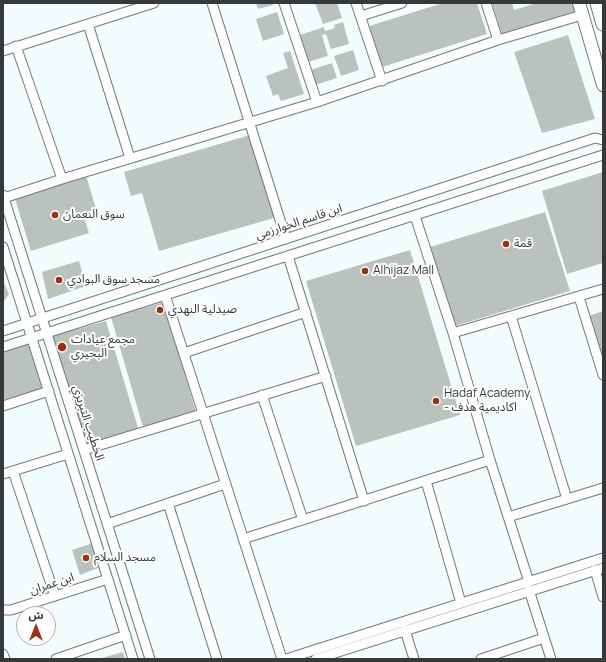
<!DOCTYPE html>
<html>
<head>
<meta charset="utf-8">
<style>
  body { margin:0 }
  #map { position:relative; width:606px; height:662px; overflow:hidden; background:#f4fdfd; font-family:Manrope,"Noto Sans Arabic",sans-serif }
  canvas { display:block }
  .frame { position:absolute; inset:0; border:4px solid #363939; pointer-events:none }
  .north { position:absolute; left:16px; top:606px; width:40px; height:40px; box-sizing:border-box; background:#fff; border:1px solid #afb0b0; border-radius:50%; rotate:0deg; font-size:11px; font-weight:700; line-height:16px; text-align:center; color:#363939 }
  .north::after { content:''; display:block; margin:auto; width:14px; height:18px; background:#993214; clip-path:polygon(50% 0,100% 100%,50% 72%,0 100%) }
</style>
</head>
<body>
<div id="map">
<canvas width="606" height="662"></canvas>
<div class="frame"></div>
<div class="north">ش</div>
</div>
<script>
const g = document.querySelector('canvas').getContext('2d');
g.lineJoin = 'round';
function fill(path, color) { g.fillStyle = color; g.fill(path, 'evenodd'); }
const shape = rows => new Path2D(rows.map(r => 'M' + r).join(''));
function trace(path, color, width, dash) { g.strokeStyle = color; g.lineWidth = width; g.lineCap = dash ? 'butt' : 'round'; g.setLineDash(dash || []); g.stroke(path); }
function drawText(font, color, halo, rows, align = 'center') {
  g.font = font + ' Manrope,"Noto Sans Arabic",sans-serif'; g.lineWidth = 4; g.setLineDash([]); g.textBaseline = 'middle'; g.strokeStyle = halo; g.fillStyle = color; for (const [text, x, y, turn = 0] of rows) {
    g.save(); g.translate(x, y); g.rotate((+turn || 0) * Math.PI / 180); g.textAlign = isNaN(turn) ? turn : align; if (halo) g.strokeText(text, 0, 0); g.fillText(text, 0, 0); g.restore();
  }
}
const building = shape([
  [256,3,272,3,273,5,258,9],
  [315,3,337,3,342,18,323,24],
  [443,3,477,3,487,34,379,68,366,27],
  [492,3,512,3,514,10,537,3,574,3,576,11,502,34],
  [277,12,284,34,263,41,256,19],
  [343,22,349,44,331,49,326,34,322,35,328,56,308,62,300,35,324,27,325,31,335,28,334,25],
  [568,35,595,119,542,133,514,52],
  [353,50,359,70,341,76,334,56],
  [290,51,304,94,281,101,278,94,273,96,266,76,288,68,283,53],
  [332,63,337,78,315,85,310,70],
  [250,135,274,218,159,251,142,193,131,196,124,172],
  [603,172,603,263,567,274,542,191],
  [86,175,96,209,89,212,91,218,85,220,89,233,31,251,15,199],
  [545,212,570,291,455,326,430,247],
  [410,250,460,415,356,446,306,281],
  [79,261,86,286,48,299,42,272],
  [3,280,9,294,3,302],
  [164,302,196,412,143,427,111,317],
  [603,311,603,360,589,316],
  [106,321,139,431,86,446,53,336],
  [29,343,44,388,3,400,3,351],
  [93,543,101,567,80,575,72,550],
  [123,652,125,659,98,659]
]);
const minor = shape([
  [212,3,286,239],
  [284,3,317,102],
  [356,3,382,81],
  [486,3,498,40],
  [361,16,402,3],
  [88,24,130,158],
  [16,46,62,179],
  [3,51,154,3],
  [3,195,150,659],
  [4,198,62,179,317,102,498,40,582,15],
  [415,216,453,333,490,460,529,582],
  [3,247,133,659],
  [288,256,364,501],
  [165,295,282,659],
  [579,297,603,375],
  [511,316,567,499],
  [3,331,595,138,603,140],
  [453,333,603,289],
  [3,347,603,155],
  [184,353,306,312],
  [262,395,303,520],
  [3,406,49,391],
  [84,450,326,376],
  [13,471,55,596],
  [3,474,68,454],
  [426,481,461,603],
  [168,503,217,659],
  [508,517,603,488],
  [107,524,225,484],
  [243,539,490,460],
  [595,570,603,597],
  [529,590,551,659],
  [3,610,11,610,108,579],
  [405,630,414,659],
  [3,654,5,659],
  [56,659,126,635],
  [286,659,603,558],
  [316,659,603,568],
  [481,659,544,638]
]);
const major = shape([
  [579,3,603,85]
]);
const highway = shape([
  [597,3,603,24]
]);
const markers = [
  [55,215,4,"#993214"],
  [506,244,4,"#993214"],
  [365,271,4,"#993214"],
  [59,280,4,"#993214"],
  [160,310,4,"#993214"],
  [62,347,5,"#993214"],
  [436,401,4,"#993214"],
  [86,558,4,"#993214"]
];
const poiNames = [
  ["سوق النعمان",63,215],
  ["قمة",514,244],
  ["Alhijaz Mall",373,271],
  ["مسجد سوق البوادي",67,280],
  ["صيدلية النهدي",168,310],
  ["مجمع عيادات",71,340],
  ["البحيري",71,354],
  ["Hadaf Academy",444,394],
  ["- اكاديمية هدف",444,408],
  ["مسجد السلام",94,558]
];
const streetNames = [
  ["ابن قاسم الخوارزمي",299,222,-18],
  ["الخطيب التبريزي",88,423,72],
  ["ابن عمران",52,584,-18]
];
fill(building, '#bac2be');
trace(minor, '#717a7a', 11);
trace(major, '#717a7a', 14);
trace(highway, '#717a7a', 15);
trace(minor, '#fff', 9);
trace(major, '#fff', 12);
trace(highway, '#fff', 13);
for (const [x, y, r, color] of markers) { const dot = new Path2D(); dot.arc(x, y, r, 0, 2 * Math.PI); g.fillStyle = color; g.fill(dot); trace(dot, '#fff', 1.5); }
drawText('12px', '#363939', '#fff', poiNames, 'left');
drawText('12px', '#363939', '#fff', streetNames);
</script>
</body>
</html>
